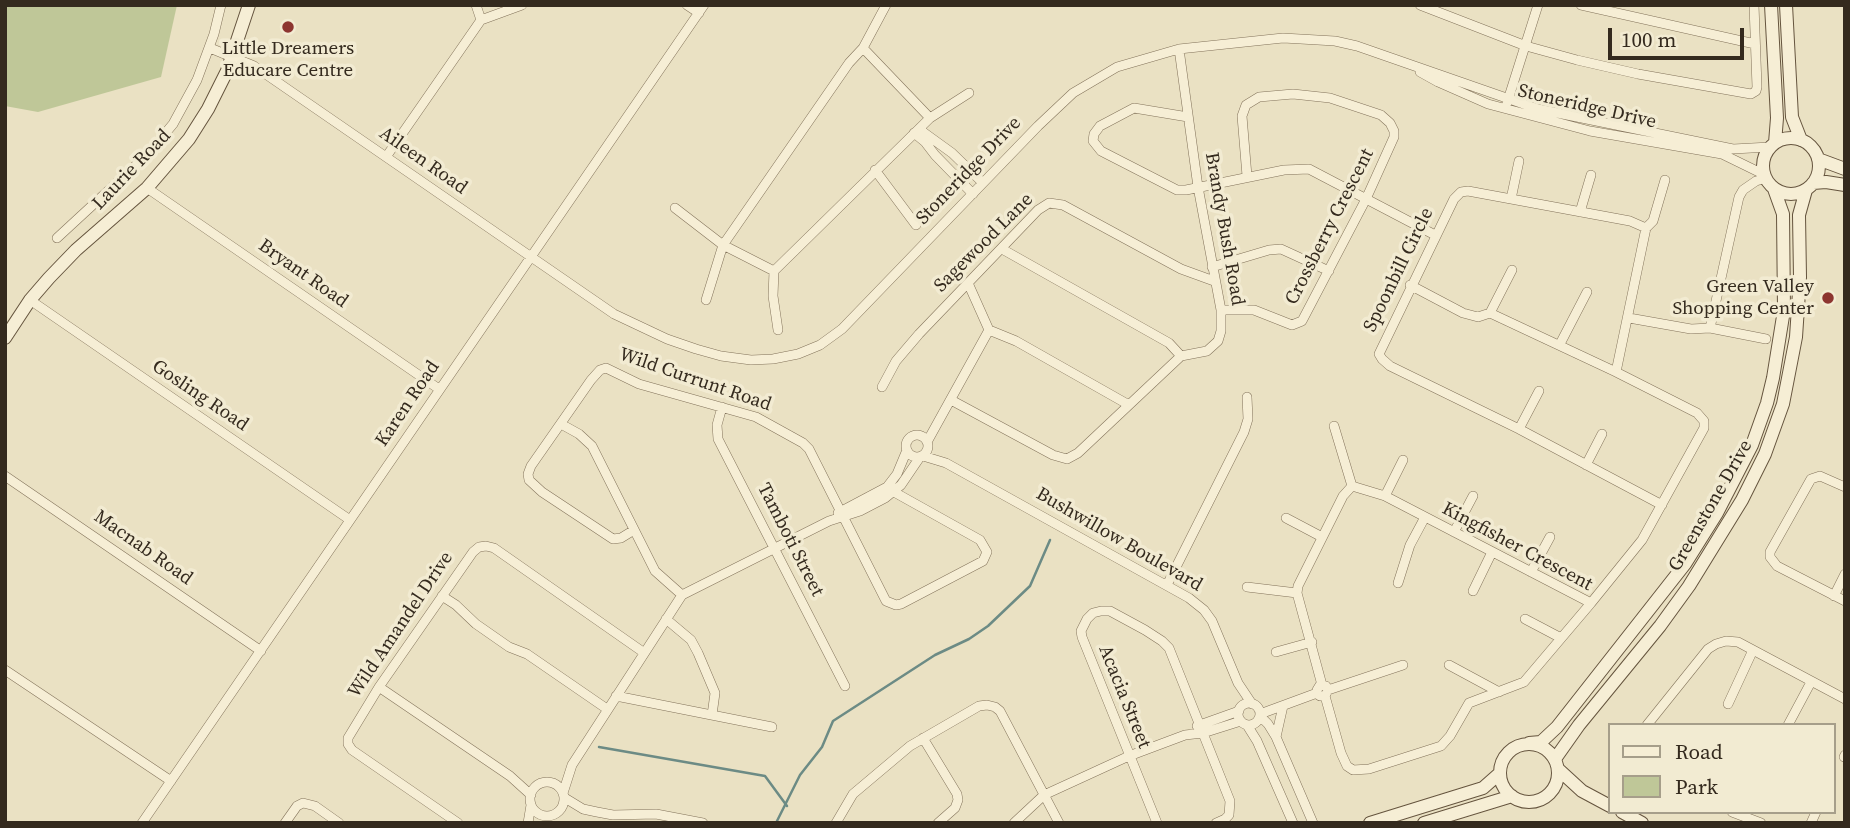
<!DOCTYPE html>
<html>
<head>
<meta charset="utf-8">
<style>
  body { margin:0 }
  #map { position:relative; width:1850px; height:828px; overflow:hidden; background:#eae1c3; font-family:"Source Serif 4",serif }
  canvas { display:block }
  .frame { position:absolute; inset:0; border:7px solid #342a1e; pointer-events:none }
  .legend { position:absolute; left:1608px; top:723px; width:228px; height:91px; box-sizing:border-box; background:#f2ebd2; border:2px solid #a69e8a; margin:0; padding:9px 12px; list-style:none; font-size:21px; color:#342a1e }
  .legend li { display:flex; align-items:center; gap:14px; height:35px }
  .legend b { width:35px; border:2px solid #a69e8a }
  .scale { position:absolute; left:1608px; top:28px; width:136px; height:32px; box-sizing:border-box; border:4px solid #342a1e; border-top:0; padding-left:9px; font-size:21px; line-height:24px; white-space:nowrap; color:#342a1e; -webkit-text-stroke:5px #f2ebd2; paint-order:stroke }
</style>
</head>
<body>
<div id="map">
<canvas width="1850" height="828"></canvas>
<div class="frame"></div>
<ul class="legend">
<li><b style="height:9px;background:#f6eed5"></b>Road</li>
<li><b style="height:19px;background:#bfc798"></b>Park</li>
</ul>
<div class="scale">100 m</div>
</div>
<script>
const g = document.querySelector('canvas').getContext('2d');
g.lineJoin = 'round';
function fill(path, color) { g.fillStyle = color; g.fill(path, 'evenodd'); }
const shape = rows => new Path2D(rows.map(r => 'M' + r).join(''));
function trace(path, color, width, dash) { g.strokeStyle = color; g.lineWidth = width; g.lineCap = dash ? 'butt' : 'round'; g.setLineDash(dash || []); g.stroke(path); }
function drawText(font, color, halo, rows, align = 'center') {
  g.font = font + ' "Source Serif 4",serif'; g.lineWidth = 7; g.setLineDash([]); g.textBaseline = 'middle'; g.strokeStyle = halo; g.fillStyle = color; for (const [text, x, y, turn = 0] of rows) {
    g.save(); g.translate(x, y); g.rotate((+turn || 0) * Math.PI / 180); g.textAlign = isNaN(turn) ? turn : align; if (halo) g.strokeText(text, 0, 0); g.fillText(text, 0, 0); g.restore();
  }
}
const green = shape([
  [5,5,177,5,161,77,38,112,5,106]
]);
const stream = shape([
  [599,747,765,776,787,806],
  [776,823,800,775,822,747,833,721,935,655,969,639,988,626,1030,586,1050,540]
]);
const street = shape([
  [476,5,481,20],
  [687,5,699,13],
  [1420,5,1526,46,1577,60,1638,74,1751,94,1756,91,1757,87,1754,5],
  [1581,5,1755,44],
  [210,48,254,66,614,314,667,339,696,349,721,356,751,360,773,359,798,354,820,345,842,329,1038,126,1073,93,1117,67,1179,49,1283,38,1335,41,1357,46,1538,109,1733,149,1770,147],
  [863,48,930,118],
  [1420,72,1438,82,1488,104,1590,131,1722,154,1765,175],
  [1507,103,1538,5],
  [1188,117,1134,108,1100,126,1094,134,1093,141,1101,151,1177,190,1186,190,1284,170,1309,169,1435,235],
  [923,132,952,153,983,183],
  [914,133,925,142,935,155,973,194],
  [386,157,481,20,522,5],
  [875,170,916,225],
  [147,188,439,389],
  [1511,199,1519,161],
  [675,208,723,245,774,271],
  [1580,212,1591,175],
  [1646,228,1653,221,1665,180],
  [57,238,148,154,173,124,197,80,214,34,221,5],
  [1002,249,1169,343,1181,356],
  [1212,267,1269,250,1281,249,1329,271],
  [1410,285,1463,313,1478,317,1490,313,1512,270],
  [30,300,350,520],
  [706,300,723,245,849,63,863,48,886,5],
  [1221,310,1254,310,1292,325,1302,321,1366,199,1394,137,1394,131,1390,123,1381,115,1330,98,1293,94,1259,97,1246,105,1242,116,1247,176],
  [1490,313,1616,372,1697,413,1704,421,1704,428,1642,540,1591,603],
  [1629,318,1691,329,1710,328,1766,339],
  [1710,328,1739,197,1743,190,1756,181,1766,178],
  [778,330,773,296,774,271,930,118,969,93],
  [989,330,1016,341,1129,405],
  [1560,344,1587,292],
  [1616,372,1646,228,1630,221,1468,191,1461,192,1454,199,1379,354,1382,359,1390,366,1519,429,1662,505],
  [882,387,896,361,919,334,1038,210,1049,203,1063,205,1181,269,1214,281],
  [951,400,1053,455,1067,459,1078,453,1181,356,1207,351,1218,341,1221,331,1221,310,1198,187,1179,49],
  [722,407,717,425,718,439,845,686],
  [561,424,579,434,592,446,655,571,682,595],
  [1334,426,1352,486],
  [1519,429,1539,391],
  '906 446a11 11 0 1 1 22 0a11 11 0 1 1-22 0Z',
  [927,442,989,330,968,283],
  [923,456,946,463,1189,598,1204,610,1212,621,1238,683,1252,704],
  [1586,465,1602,434],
  [5,476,261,651],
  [1845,487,1820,476,1811,479,1770,552,1770,557,1777,566,1845,601],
  [1385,496,1403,460],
  [838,513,887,487,897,474,907,450],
  [1286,518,1322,537],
  [634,530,621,538,613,539,542,492,529,480,528,474,531,466,591,380,600,370,606,368,639,384,756,417,803,443,809,449,886,601,896,605,901,604,983,561,987,552,980,540,894,492,888,486],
  [1454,532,1473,496],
  [1531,572,1550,537],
  [1398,583,1410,545,1425,517],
  [1167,585,1244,432,1248,419,1247,397],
  [1247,587,1297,593],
  [1473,591,1492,552],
  [442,596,456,605,476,624,509,647,527,654,607,709],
  [1834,596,1845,574],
  [666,619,691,640,698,653,715,693,712,715],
  [1525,619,1561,638],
  [1276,652,1312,642],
  [1449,665,1499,692],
  [5,670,171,781],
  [1322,685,1297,593,1298,586,1343,496,1352,486,1385,496,1591,603,1524,682,1469,703,1450,736,1441,746,1369,769,1353,770,1347,766,1341,753,1325,696,1328,690,1326,686,1320,685,1317,690,1317,694,1320,696,1325,696],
  [379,687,510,776,531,795],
  [1328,690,1403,665],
  [616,696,772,727],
  '1238 714a11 11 0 1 1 22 0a11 11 0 1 1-22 0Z',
  [1728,704,1753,650],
  [1260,714,1317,693],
  [1260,716,1268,724,1276,737,1313,823],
  [1247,725,1257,741,1293,823],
  [1647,725,1708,649,1716,644,1726,641,1738,642,1845,699],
  [1788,725,1811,682],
  [1197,726,1239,711],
  [1276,737,1283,706],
  [923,738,957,794,958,800,955,808,938,823],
  [1844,757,1845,755],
  '530 799a17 17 0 1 1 34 0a17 17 0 1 1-34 0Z',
  [563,793,572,765,682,595,829,521,860,511,885,498,901,485,920,457],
  [565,798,583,809,597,812,613,815,656,814,703,823],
  [1732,812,1761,823],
  [142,823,704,5],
  [285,823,297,806,303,803,315,806,339,823],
  [458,823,352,750,348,744,348,738,379,687,473,552,479,547,486,546,494,548,643,652],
  [528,823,531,805],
  [836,823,853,794,910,746,979,706,987,705,995,707,1000,711,1059,823],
  [1014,823,1044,795,1129,756,1185,735,1203,733,1241,721],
  [1157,823,1082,637,1081,631,1087,619,1093,613,1101,611,1110,611,1145,630,1162,641,1169,648,1230,801,1229,815,1225,819,1216,823],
  [1811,823,1816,812]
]);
const secondary = shape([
  [1771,5,1777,118,1775,143],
  [1786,5,1792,117,1801,140],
  '1763 166a28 28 0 1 1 56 0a28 28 0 1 1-56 0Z',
  [1818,159,1845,169],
  [1813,183,1826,182,1845,185],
  [5,338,30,300,49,278,76,250,147,188,189,139,208,109,227,71,249,5],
  [1529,743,1541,742,1557,727,1685,564,1717,513,1752,445,1767,403,1773,378,1784,310,1783,214,1774,189],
  '1500 773a29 29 0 1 1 58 0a29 29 0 1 1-58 0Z',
  [1555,759,1579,725,1660,626,1689,586,1742,500,1765,454,1783,404,1796,337,1800,277,1799,215,1806,190],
  [1558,769,1582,791,1610,806],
  [1622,812,1642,823],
  [1370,823,1483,788,1500,773],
  [1424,823,1512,796]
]);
const markers = [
  [288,27,7,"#8d3530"],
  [1828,298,7,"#8d3530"]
];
const poiNames = [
  ["Little Dreamers",288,49],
  ["Educare Centre",288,71],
  ["Green Valley",1814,287,"right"],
  ["Shopping Center",1814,309,"right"]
];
const streetNames = [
  ["Stoneridge Drive",1587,107,13],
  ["Aileen Road",423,161,35],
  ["Laurie Road",132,170,-46],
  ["Stoneridge Drive",969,171,-46],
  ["Crossberry Crescent",1330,227,-63],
  ["Brandy Bush Road",1224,229,80],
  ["Sagewood Lane",984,243,-45],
  ["Spoonbill Circle",1399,270,-64],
  ["Bryant Road",303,274,35],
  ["Wild Currunt Road",695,380,19],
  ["Gosling Road",200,396,34],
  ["Karen Road",408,404,-56],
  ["Greenstone Drive",1711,506,-60],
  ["Tamboti Street",790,540,63],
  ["Bushwillow Boulevard",1119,540,30],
  ["Kingfisher Crescent",1517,547,28],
  ["Macnab Road",143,548,35],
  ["Wild Amandel Drive",401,625,-56],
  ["Acacia Street",1124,697,68]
];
fill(green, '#bfc798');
trace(stream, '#6c8b85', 2.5);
trace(street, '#83735b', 10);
trace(secondary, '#65543e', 14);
trace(street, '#f6eed5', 9);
trace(secondary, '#f6eed5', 12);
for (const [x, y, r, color] of markers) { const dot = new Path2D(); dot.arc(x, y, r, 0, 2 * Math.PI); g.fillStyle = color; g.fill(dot); trace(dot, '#f2ebd2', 2.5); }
drawText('19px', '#342a1e', '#f2ebd2', poiNames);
drawText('19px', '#342a1e', '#f2ebd2', streetNames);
</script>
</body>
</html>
